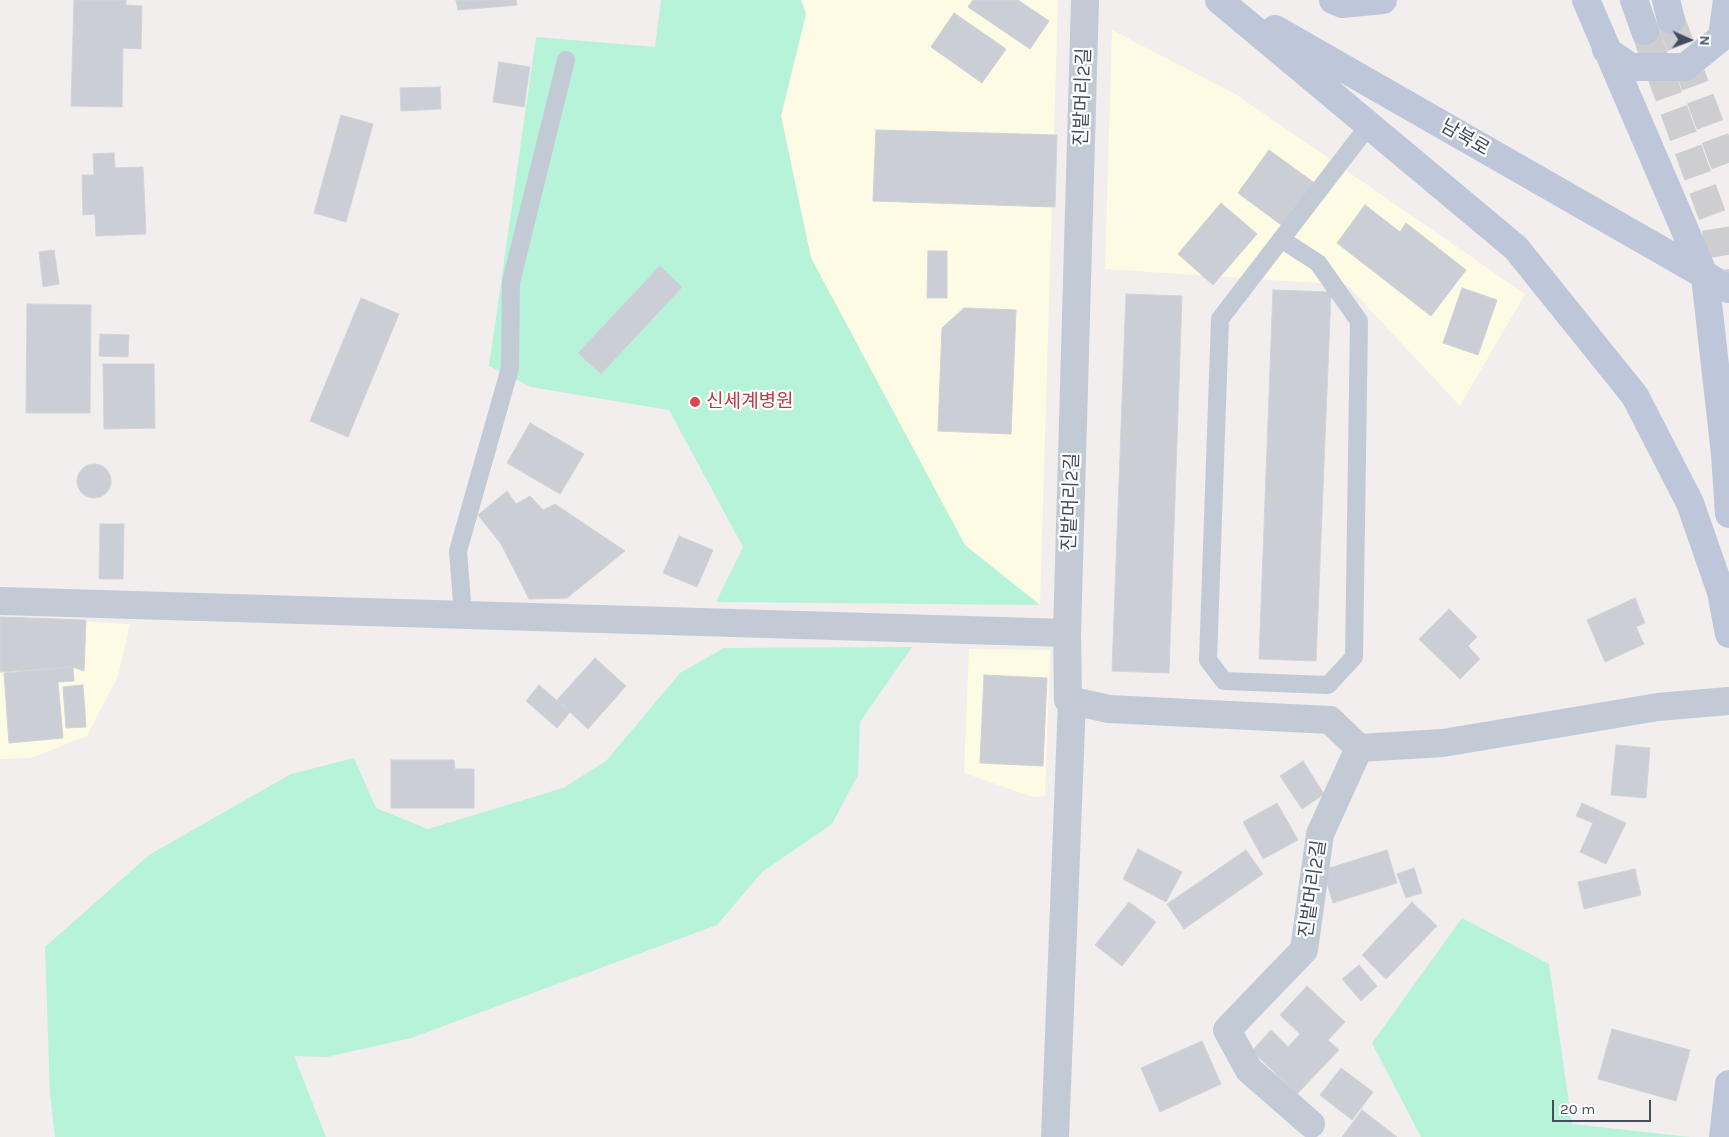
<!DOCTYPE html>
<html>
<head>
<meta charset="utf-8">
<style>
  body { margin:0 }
  #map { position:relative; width:1729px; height:1137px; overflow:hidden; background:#f1eeed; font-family:Karla,sans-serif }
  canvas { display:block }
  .north { position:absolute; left:1664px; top:15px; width:50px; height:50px; -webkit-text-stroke:4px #fff; paint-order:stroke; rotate:92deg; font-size:14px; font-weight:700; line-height:20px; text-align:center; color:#444d5d }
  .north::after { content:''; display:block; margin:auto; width:18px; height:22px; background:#444d5d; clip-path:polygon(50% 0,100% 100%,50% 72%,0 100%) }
  .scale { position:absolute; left:1552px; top:1100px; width:99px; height:22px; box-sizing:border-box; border:2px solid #444d5d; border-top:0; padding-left:6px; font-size:15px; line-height:18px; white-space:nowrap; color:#444d5d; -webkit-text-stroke:4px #fff; paint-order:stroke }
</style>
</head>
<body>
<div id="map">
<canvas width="1729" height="1137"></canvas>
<div class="north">N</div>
<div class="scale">20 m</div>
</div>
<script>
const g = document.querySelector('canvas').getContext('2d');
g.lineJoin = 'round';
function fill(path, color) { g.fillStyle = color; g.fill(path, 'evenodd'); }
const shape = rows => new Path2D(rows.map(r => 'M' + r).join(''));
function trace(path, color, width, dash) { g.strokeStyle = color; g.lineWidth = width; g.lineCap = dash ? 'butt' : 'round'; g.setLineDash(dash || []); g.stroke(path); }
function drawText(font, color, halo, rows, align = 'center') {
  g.font = font + ' Karla,"Noto Sans KR",sans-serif'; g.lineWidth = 4.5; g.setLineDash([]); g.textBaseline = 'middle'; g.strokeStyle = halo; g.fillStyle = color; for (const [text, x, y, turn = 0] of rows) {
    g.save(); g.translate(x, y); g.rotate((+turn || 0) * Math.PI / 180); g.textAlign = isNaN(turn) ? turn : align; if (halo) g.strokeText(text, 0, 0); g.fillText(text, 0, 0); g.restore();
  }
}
const commercial = shape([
  [801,0,1058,0,1040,605,965,546,811,258,781,116,806,14],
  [1112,30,1237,95,1525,294,1460,406,1347,285,1105,269],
  [0,617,130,624,118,676,87,736,31,758,0,759],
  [969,649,1050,650,1045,796,1033,797,964,773]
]);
const green = shape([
  [661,0,801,0,806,14,781,116,811,258,965,545,1040,605,716,602,743,547,669,410,531,387,489,366,536,37,655,47],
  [912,647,860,722,858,775,832,824,762,872,717,925,411,1038,327,1057,294,1056,326,1137,55,1137,50,1095,45,947,149,855,291,774,354,758,376,808,428,829,563,788,606,761,680,673,724,648],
  [1462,918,1549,964,1572,1124,1690,1137,1421,1137,1372,1043]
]);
const building = shape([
  [74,0,126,0,126,5,142,6,141,49,123,48,122,107,71,106,74,0],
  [456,0,516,0,517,5,458,10,456,0],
  [973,0,1018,0,1049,21,1030,49,968,7,973,0],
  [954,13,1006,49,982,83,931,47,954,13],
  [499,62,530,67,524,107,493,102,499,62],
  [440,87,441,109,401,111,400,88,440,87],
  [341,115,373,124,346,222,314,213,341,115],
  [876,130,1057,135,1055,207,873,201,876,130],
  [1269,150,1316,184,1284,227,1238,193,1269,150],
  [114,153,115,168,143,167,146,234,96,236,95,214,83,215,82,175,94,175,93,154,114,153],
  [1221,203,1257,234,1213,285,1178,254,1221,203],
  [1365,205,1400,232,1406,223,1466,270,1431,316,1337,243,1365,205],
  [54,250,59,284,43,287,39,252,54,250],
  [928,251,947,251,947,298,927,298,928,251],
  [660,266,682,287,601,374,578,353,660,266],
  [1462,288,1497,300,1478,355,1443,343,1462,288],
  [1273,290,1331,292,1316,661,1259,659,1273,290],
  [1126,294,1182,296,1169,673,1112,671,1126,294],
  [361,298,399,314,348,437,310,421,361,298],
  [27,304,91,305,90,413,26,413,27,304],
  [964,308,1016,310,1011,434,938,431,942,328,964,308],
  [100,334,129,335,128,357,99,356,100,334],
  [103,364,154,364,155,428,104,429,103,364],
  [530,423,584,454,560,494,507,463,530,423],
  '77 481a17 17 0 1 1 34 0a17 17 0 1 1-34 0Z',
  [507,491,516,504,530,496,543,510,555,504,625,551,567,598,529,599,501,544,478,515,507,491],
  [100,524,124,524,123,579,99,579,100,524],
  [679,536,713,550,697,587,663,573,679,536],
  [1635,598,1645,623,1636,627,1644,644,1605,662,1587,620,1635,598],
  [1449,609,1477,637,1468,646,1480,659,1460,679,1419,639,1449,609],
  [0,617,86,620,84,671,73,667,0,672,0,617],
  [595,658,626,686,588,729,557,700,595,658],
  [73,667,74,681,58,682,63,738,9,743,4,673,73,667],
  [984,675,1047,678,1043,766,980,763,984,675],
  [83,685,86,727,66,728,63,687,83,685],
  [539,685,570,712,557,728,526,701,539,685],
  [1616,745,1650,748,1646,798,1611,795,1616,745],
  [391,760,454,760,455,769,474,769,474,808,391,808,391,760],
  [1303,761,1324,794,1302,809,1280,776,1303,761],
  [1277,803,1298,840,1263,859,1243,822,1277,803],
  [1582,803,1626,823,1606,864,1580,852,1593,823,1576,816,1582,803],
  [1138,849,1182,872,1166,902,1123,879,1138,849],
  [1246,850,1263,874,1184,929,1167,904,1246,850],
  [1387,850,1397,883,1333,903,1323,870,1387,850],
  [1414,868,1422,893,1406,898,1397,874,1414,868],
  [1635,869,1641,895,1584,909,1578,882,1635,869],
  [1129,902,1156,922,1122,966,1095,945,1129,902],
  [1412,902,1437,926,1386,979,1362,955,1412,902],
  [1359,965,1377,986,1361,1001,1342,979,1359,965],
  [1307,986,1345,1022,1328,1040,1339,1050,1297,1094,1252,1051,1271,1030,1288,1047,1300,1034,1280,1015,1307,986],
  [1612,1029,1690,1050,1676,1101,1598,1079,1612,1029],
  [1202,1041,1221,1084,1160,1112,1141,1068,1202,1041],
  [1341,1068,1373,1092,1352,1120,1320,1095,1341,1068],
  [1362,1110,1397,1137,1342,1137,1362,1110]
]);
const secondaryTunnel = shape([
  [1671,20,1729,176],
  [1645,31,1715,223,1729,311]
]);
const lane = shape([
  [1281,239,1318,263,1359,321,1354,657,1328,685,1224,681,1208,660,1220,319,1369,125],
  [463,615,458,551,510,368,511,282,566,60]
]);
const street = shape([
  [1085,0,1067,633,1068,700,1109,709,1330,720,1359,748,1443,743,1658,707,1729,701],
  [0,601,1067,633],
  [1311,1124,1249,1070,1227,1030,1304,950,1320,834,1359,748],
  [1055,1137,1072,701]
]);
const secondary = shape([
  [1219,0,1516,248,1635,396,1690,503,1721,592,1729,634],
  [1333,0,1342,4,1383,0],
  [1586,0,1705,277,1725,454,1729,514],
  [1634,0,1645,31],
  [1666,0,1671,20],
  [1275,29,1729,289],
  [1606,50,1631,67,1685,67,1722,37,1727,0],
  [1723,1137,1729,1084]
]);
const markers = [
  [695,402,6,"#e0444e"]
];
const streetNames = [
  ["진밭머리2길",1083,97,-88],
  ["남북로",1465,138,30],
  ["진밭머리2길",1071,502,-88],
  ["진밭머리2길",1313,889,-82]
];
const healthNames = [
  ["신세계병원",706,402]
];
fill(commercial, '#fdfbe4');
fill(green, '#b7f3d9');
fill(building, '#ccced6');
trace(building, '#d1d2da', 1);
trace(secondaryTunnel, '#ceced0', 28, [28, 14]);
trace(lane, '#c2cad6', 18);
trace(street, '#c2cad6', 28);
trace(secondary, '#bec6d9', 28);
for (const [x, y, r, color] of markers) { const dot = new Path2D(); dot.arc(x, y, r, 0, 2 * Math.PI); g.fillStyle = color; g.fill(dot); trace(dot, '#fff', 2); }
drawText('19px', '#444d5d', '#fff', streetNames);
drawText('19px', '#be3a42', '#fff', healthNames, 'left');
</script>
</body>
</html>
